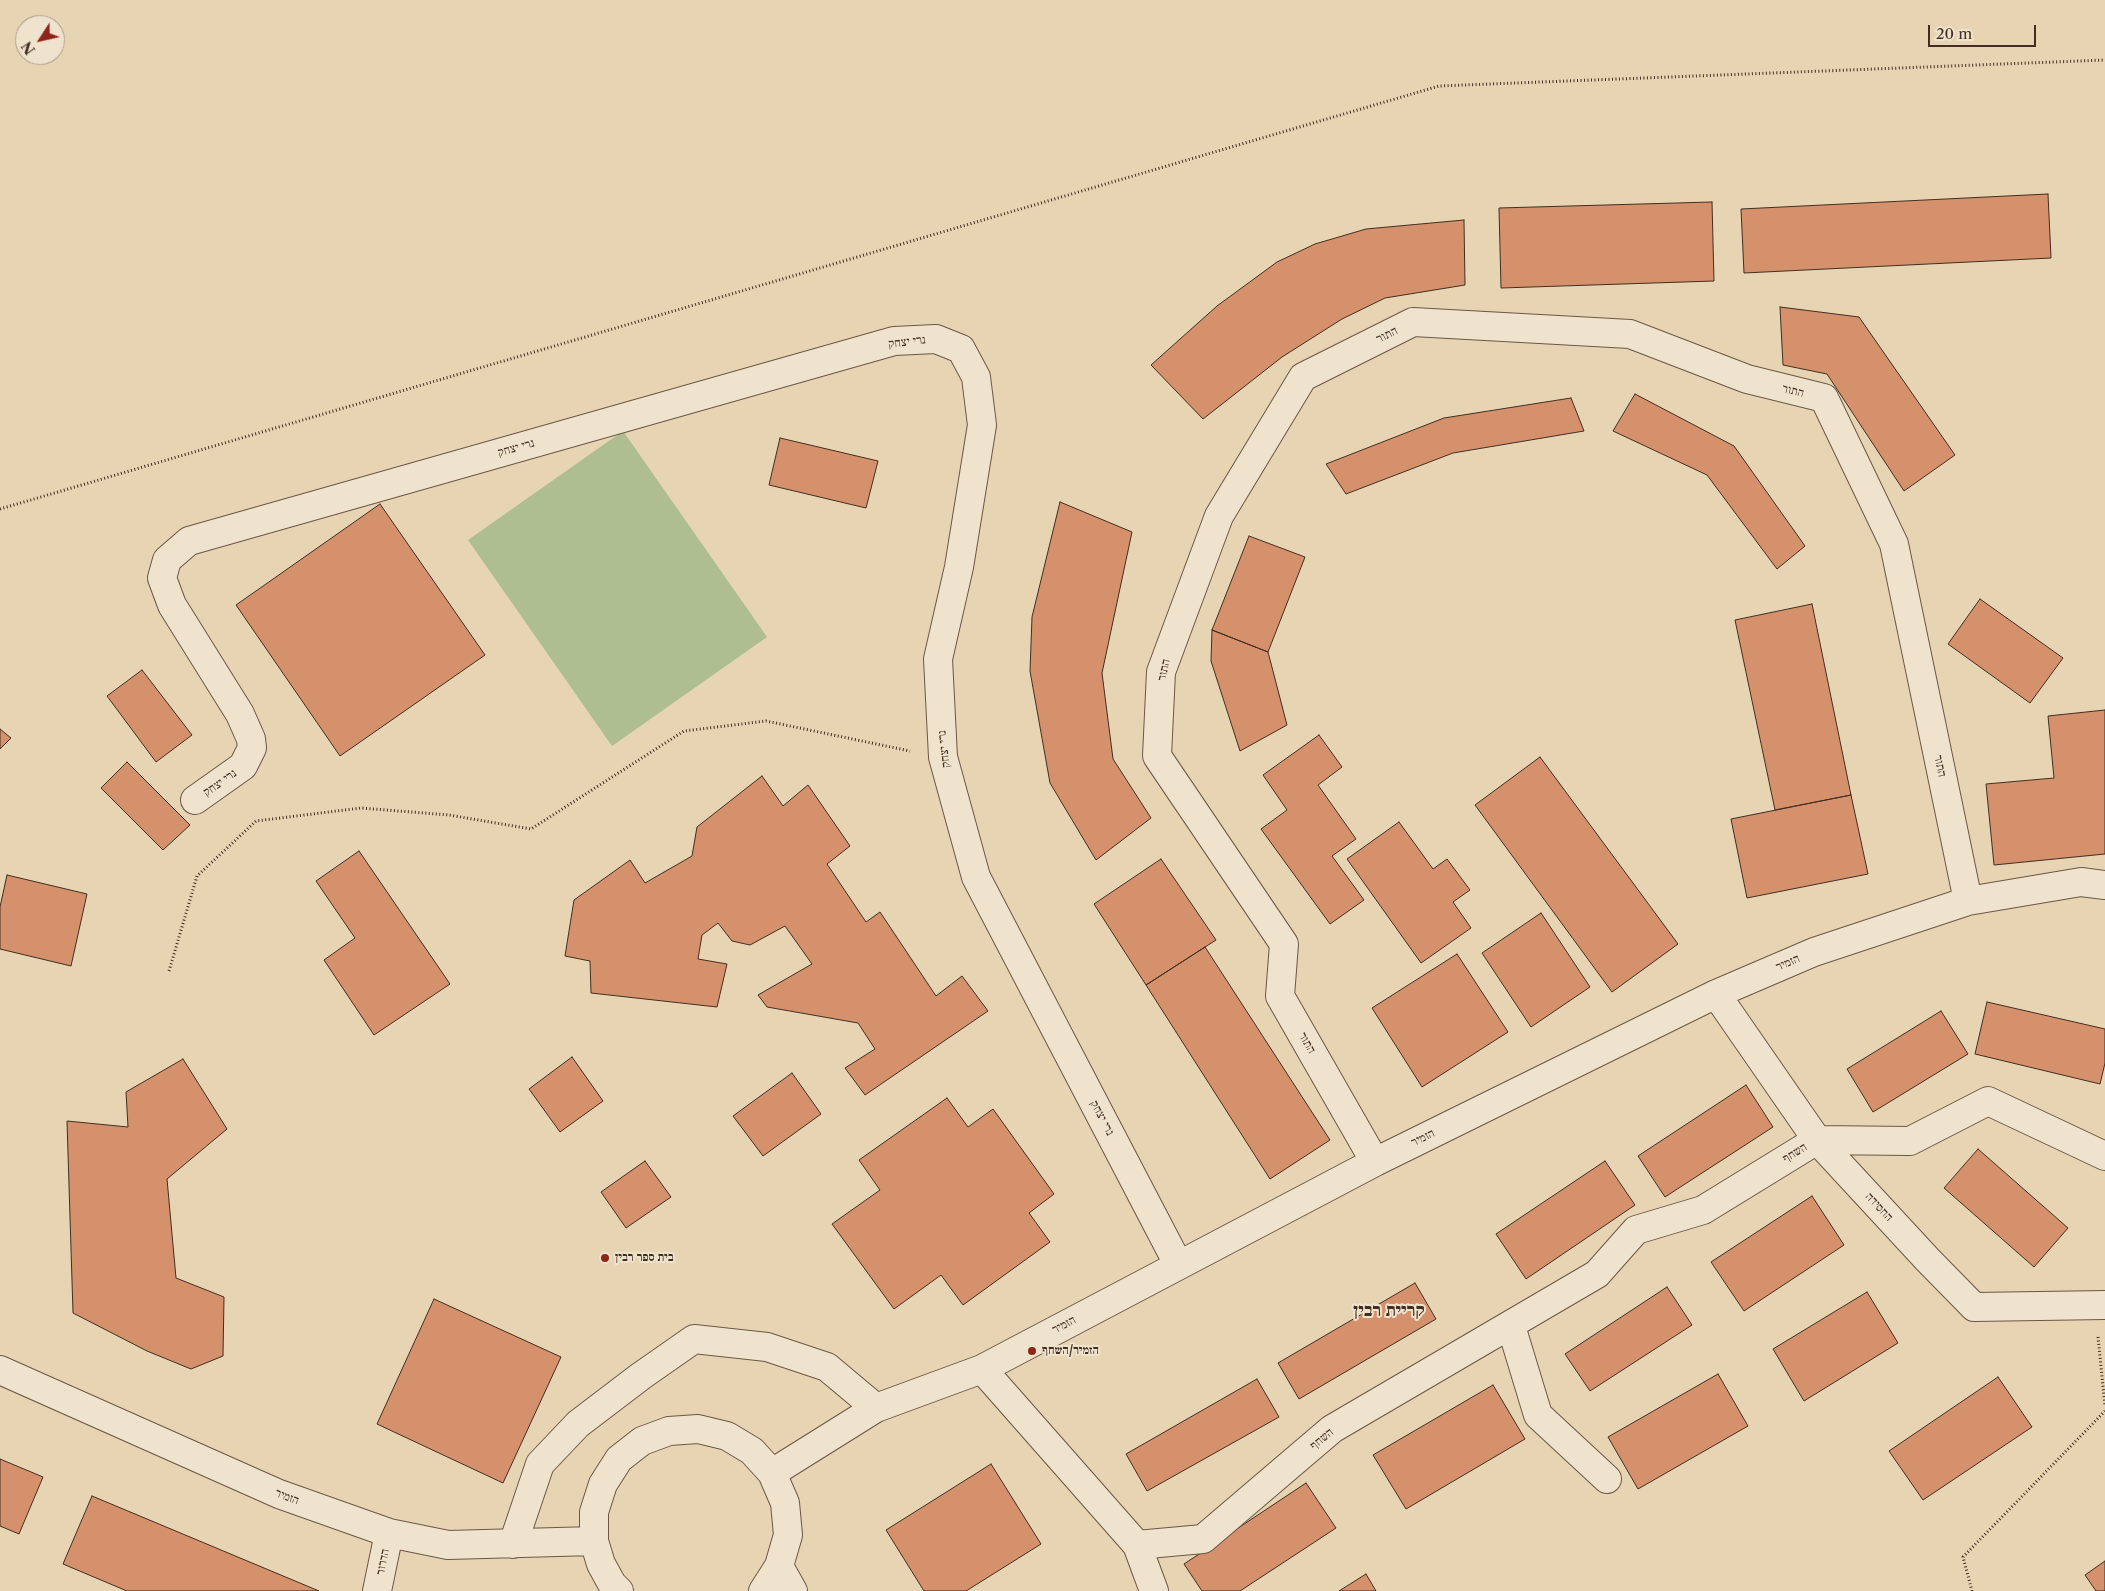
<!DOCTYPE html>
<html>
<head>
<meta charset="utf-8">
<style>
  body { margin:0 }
  #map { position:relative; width:2105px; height:1591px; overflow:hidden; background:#e6d4b3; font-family:"Libre Caslon Text",serif }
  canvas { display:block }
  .north { position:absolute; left:15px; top:15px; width:50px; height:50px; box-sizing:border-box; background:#efe3ce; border:1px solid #aa9a89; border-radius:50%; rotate:235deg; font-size:14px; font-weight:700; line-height:20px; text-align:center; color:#432d22 }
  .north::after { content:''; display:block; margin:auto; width:18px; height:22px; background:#8f2418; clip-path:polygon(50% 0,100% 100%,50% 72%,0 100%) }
  .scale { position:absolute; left:1928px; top:25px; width:108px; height:22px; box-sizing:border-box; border:2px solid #432d22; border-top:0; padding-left:6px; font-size:15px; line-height:18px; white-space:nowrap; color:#432d22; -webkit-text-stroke:4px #efe3ce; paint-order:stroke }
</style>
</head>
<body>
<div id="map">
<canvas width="2105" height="1591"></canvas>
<div class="north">N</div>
<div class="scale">20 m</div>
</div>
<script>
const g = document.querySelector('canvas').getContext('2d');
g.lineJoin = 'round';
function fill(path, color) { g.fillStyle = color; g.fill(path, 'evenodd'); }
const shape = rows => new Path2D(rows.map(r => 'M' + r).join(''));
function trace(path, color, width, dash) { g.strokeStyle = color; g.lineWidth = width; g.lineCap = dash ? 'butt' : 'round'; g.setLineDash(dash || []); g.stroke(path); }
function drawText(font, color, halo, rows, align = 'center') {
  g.font = font + ' "Libre Caslon Text","Frank Ruhl Libre",serif'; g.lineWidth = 4; g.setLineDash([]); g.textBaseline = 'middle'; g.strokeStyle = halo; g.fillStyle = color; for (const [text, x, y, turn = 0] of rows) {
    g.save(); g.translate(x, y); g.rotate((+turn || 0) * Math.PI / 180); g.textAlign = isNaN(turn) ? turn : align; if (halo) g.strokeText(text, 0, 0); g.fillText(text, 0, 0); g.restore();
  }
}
const green = shape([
  [623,431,767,637,612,746,468,540]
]);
const building = shape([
  [2048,194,2051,258,1744,273,1741,209,2048,194],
  [1712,202,1714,281,1501,288,1499,208,1712,202],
  [1464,220,1465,285,1385,298,1342,319,1282,357,1203,419,1151,365,1217,306,1277,262,1315,244,1366,229,1464,220],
  [1780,307,1859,317,1955,455,1904,491,1827,374,1783,365,1780,307],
  [1635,394,1734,446,1805,546,1777,569,1707,475,1613,431,1635,394],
  [1571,398,1584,431,1453,453,1346,494,1326,464,1444,418,1571,398],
  [780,438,878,461,866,508,769,485,780,438],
  [1060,502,1132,532,1102,673,1113,759,1151,818,1096,860,1050,783,1030,671,1032,617,1060,502],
  [380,504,485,655,340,756,236,605,380,504],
  [1249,536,1305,557,1268,652,1212,630,1249,536],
  [1980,599,2063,658,2030,703,1948,644,1980,599],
  [1812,604,1851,795,1775,810,1735,620,1812,604],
  [1212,630,1268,652,1287,725,1240,751,1211,661,1212,630],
  [142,670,192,735,156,762,107,696,142,670],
  [2105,710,2105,854,1994,865,1986,784,2054,778,2048,716,2105,710],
  [0,729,11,738,0,749,0,729],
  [1319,735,1342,767,1318,785,1356,839,1332,856,1364,900,1330,924,1261,829,1287,810,1263,775,1319,735],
  [1540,757,1678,944,1612,992,1475,805,1540,757],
  [127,762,190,825,163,850,101,788,127,762],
  [762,776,783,806,808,785,850,846,827,864,866,922,880,912,936,996,962,976,988,1011,865,1095,845,1068,875,1049,858,1023,767,1007,758,995,812,964,785,926,750,945,732,941,718,923,702,935,698,959,727,964,717,1007,591,993,590,961,565,956,574,900,630,860,645,883,692,856,697,827,762,776],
  [1851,795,1868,874,1747,898,1731,819,1851,795],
  [1399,822,1433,869,1447,859,1470,890,1453,902,1471,928,1421,963,1347,859,1399,822],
  [359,851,450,984,374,1035,324,960,355,938,316,881,359,851],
  [1161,859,1216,940,1146,985,1094,904,1161,859],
  [7,875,87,894,71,966,0,949,0,907,7,875],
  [1541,913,1590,987,1531,1027,1482,953,1541,913],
  [1205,947,1330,1140,1270,1179,1146,985,1205,947],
  [1457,954,1508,1032,1422,1087,1372,1008,1457,954],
  [1987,1002,2105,1029,2105,1063,2100,1084,1975,1054,1987,1002],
  [1941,1011,1968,1054,1873,1112,1847,1069,1941,1011],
  [572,1057,603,1101,560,1132,529,1089,572,1057],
  [183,1059,227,1129,167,1179,176,1278,224,1297,223,1356,191,1369,147,1351,73,1313,67,1121,128,1127,126,1092,183,1059],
  [792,1073,821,1114,763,1156,733,1116,792,1073],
  [1746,1085,1773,1127,1665,1197,1638,1156,1746,1085],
  [947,1098,968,1127,993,1109,1054,1194,1029,1213,1050,1242,963,1305,941,1275,894,1309,832,1224,880,1190,859,1160,947,1098],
  [1978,1149,2068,1228,2034,1267,1944,1188,1978,1149],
  [645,1161,671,1197,626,1228,601,1192,645,1161],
  [1605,1161,1635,1205,1526,1279,1496,1234,1605,1161],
  [1812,1196,1844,1245,1744,1311,1711,1262,1812,1196],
  [1415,1283,1436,1319,1299,1399,1278,1363,1415,1283],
  [1667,1287,1692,1325,1590,1391,1565,1354,1667,1287],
  [1867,1292,1898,1343,1804,1401,1773,1349,1867,1292],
  [434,1299,561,1357,503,1483,377,1424,434,1299],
  [1718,1374,1748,1426,1638,1489,1608,1437,1718,1374],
  [1998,1377,2032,1427,1923,1500,1889,1451,1998,1377],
  [1257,1379,1279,1417,1147,1491,1126,1454,1257,1379],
  [1493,1385,1525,1439,1406,1509,1373,1455,1493,1385],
  [0,1459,43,1477,19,1534,0,1526,0,1459],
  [991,1464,1041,1544,966,1591,924,1591,886,1530,991,1464],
  [1306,1483,1336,1528,1240,1591,1202,1591,1184,1564,1306,1483],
  [92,1496,319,1591,127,1591,63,1564,92,1496],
  [2105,1561,2105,1591,2096,1591,2085,1575,2105,1561],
  [1366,1574,1376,1591,1339,1591,1366,1574]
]);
const path = shape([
  [0,509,1439,86,2105,60],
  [169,971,197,876,256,821,361,808,449,815,531,829,684,731,766,721,910,751],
  [2098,1337,2105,1406],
  [1972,1591,1963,1557,2105,1411]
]);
const minor = shape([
  [195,800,243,766,252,748,251,739,240,714,172,605,162,578,167,560,189,541,894,341,936,339,961,349,976,377,982,425,959,567,938,659,943,757,976,877,1178,1264],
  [1716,994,1817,1140,1927,1259,1974,1307,2105,1305],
  [1375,1162,1280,996,1284,944,1157,756,1161,672,1219,516,1303,377,1413,322,1630,334,1747,379,1824,398,1894,544,1968,901],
  [1511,1326,1538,1415,1607,1479],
  [982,1369,1137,1545,1154,1591],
  [0,1370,279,1494,389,1533,448,1545,594,1541],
  [772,1473,876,1408,982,1369,1375,1162,1716,994,1814,952,1968,901,2081,882,2105,885],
  [513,1544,540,1464,578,1424,641,1376,694,1339,767,1347,827,1367,876,1408],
  [1137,1545,1203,1539,1332,1429,1597,1274,1636,1230,1703,1210,1817,1140,1910,1141,1988,1101,2105,1156],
  [779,1566,793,1591],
  [377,1591,389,1533],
  [619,1591,612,1584,601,1564,594,1541,594,1512,603,1484,619,1459,642,1441,669,1431,698,1429,727,1436,752,1451,772,1473,785,1503,788,1535,779,1566,763,1591]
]);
const markers = [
  [605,1258,5,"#8f2418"],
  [1032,1351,5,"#8f2418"]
];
const streetNames = [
  ["התור",1387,335,-26],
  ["נרי יצחק",907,342,-7],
  ["התור",1793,391,14],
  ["נרי יצחק",516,448,-16],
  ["התור",1164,670,-77],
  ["נרי יצחק",944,749,-97],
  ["התור",1940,766,78],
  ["נרי יצחק",220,783,-35],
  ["הזמיר",1788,963,-23],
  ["התור",1307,1043,60],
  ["נרי יצחק",1102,1118,62],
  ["הזמיר",1423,1138,-26],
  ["השחף",1795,1153,-32],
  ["החסידה",1879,1207,47],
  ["הזמיר",1064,1325,-28],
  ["השחף",1322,1439,-39],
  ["הזמיר",287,1497,21],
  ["הדרור",383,1562,-78]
];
const poiNames = [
  ["בית ספר רבין",615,1258],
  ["הזמיר/השחף",1042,1351]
];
const districtNames = [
  ["קריית רבין",1389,1311]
];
fill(green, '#aebe91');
fill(building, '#d5916b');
trace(building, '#432d22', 1);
trace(minor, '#6c5746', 30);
trace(path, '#432d22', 3, [1, 2.5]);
trace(minor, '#efe3ce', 28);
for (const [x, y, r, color] of markers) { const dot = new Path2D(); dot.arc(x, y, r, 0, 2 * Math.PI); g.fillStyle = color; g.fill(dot); trace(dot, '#efe3ce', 2); }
drawText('12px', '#432d22', '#efe3ce', streetNames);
drawText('bold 12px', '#432d22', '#efe3ce', poiNames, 'left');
drawText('bold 18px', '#432d22', '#efe3ce', districtNames);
</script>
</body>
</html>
